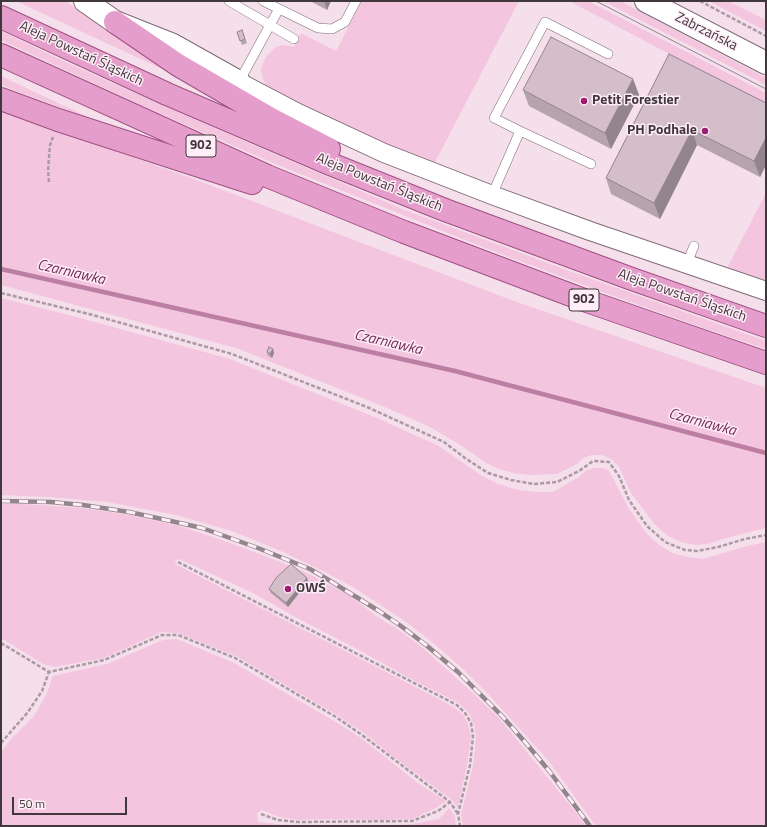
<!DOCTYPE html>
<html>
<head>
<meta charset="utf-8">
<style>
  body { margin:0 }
  #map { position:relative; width:767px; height:827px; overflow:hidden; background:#f5dfeb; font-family:"Titillium Web",sans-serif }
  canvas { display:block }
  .frame { position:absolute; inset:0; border:2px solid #40383c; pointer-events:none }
  .scale { position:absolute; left:12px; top:797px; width:115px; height:18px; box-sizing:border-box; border:2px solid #40383c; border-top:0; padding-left:5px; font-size:12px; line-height:14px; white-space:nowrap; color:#40383c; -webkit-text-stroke:3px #ffedf7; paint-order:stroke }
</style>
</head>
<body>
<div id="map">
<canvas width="767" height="827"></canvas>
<div class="frame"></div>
<div class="scale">50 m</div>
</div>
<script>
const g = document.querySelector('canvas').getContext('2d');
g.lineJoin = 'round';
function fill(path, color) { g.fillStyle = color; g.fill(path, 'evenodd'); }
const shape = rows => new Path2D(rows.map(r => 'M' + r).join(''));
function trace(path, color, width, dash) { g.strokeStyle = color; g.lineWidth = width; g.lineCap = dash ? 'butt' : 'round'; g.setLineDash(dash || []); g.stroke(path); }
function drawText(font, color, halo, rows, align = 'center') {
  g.font = font + ' "Titillium Web",sans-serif'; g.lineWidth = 3; g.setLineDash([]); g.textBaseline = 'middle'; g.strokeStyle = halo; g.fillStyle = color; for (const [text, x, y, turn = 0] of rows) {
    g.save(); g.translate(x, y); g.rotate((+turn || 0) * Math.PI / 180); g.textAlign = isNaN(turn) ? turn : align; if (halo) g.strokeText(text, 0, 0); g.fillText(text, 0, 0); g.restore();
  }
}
const green = shape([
  [16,1,65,1,175,75,31,8],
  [362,1,519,1,434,164,390,146,310,110,268,88,264,82,261,70,263,63,266,57,275,48,279,46,284,45,294,47,301,33,336,51],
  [569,1,588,1,766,93,766,105],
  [603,1,620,1,766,78,766,85],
  [709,1,728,1,766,20,766,31],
  [1,31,74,66,244,141,405,210,572,272,766,341,766,349,718,333,597,290,480,246,273,163,134,102,1,40],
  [1,76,94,120,1,85],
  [1,110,202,182,514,301,766,388,766,528,726,538,708,544,695,545,681,542,668,536,655,525,631,493,619,467,611,459,602,455,592,455,583,458,577,464,557,474,529,475,514,473,499,469,486,463,459,444,428,426,385,407,236,348,1,285],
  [766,193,766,282,727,268],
  [1,298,69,315,230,359,377,418,439,446,482,476,498,484,519,490,536,492,553,492,579,477,587,470,595,468,603,468,609,471,628,507,646,533,658,544,672,553,687,557,703,559,747,546,766,542,766,826,596,826,547,759,489,695,461,667,433,643,405,621,353,587,325,572,281,551,232,531,176,515,107,502,48,497,1,495],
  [1,504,24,504,82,508,129,515,180,526,233,544,283,563,307,573,350,596,376,616,399,630,424,649,475,695,499,718,522,746,574,810,586,826,463,826,461,815,473,766,476,738,474,724,468,712,459,703,413,680,357,649,297,618,253,593,179,559,176,560,175,562,177,565,437,698,455,708,463,715,468,724,471,737,467,765,458,808,452,800,390,754,364,733,337,715,236,656,177,633,162,632,104,658,54,667,43,664,1,638],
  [177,639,234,663,334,721,361,738,419,784,446,801,436,808,412,819,383,820,319,819,299,820,279,817,262,810,257,813,258,822,295,826,1,826,1,753,10,740,34,716,47,693,53,676,107,664,163,640],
  [449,808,455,816,456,826,314,826,385,826,413,824,439,819]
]);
const stream = shape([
  [1,269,455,371,766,453]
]);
const path = shape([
  [700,1,766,36],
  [49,182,48,171,50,145,53,137],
  [1,293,89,314,232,354,367,407,444,442,465,458,488,473,511,480,534,484,557,482,579,471,593,461,609,462,619,476,629,500,647,526,665,542,685,550,697,551,718,547,745,539,766,535],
  [178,562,457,705,465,713,471,723,473,736,470,765,458,814,460,826],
  [1,643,49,672,104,660,162,635,178,635,235,658,336,717,362,735,450,802,458,814],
  [1,743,28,712,42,691,49,672],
  [261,814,278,820,299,822,412,821,438,811,450,802]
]);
const lane = shape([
  [229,1,270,25,239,82],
  [263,1,318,28,332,29,345,22,356,1],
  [279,9,270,25,294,39],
  [520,131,494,118,545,22,608,54],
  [492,195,520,131,591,164],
  [687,263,694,246]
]);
const street = shape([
  [239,82,298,113,384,153,492,195,590,231,766,291]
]);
const secondary = shape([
  [85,1,115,22,173,45,239,82],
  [646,1,766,63]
]);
const primary = shape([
  [1,17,167,94,323,161,445,210,632,279,766,326],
  [115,22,178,65,271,119,329,149],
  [1,55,267,176,404,232,584,300,766,363],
  [1,99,58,120,252,183]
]);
const tram = shape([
  [596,1,766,89]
]);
const rail = shape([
  [1,501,51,502,83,505,129,512,180,523,202,528,258,548,310,569,327,579,379,611,401,626,426,645,458,672,502,716,525,742,550,772,590,826]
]);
const wall = shape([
  [310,1,331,1,327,10],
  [242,30,247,43,242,45,237,32],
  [669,54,766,103,766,165,760,177,697,145,660,219,611,194,606,178],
  [633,79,639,95,611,149,529,106,523,90],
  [273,349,274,353,272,358,268,356,267,352],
  [307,578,308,582,288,607,271,593,269,589]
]);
const shadedWall = shape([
  [324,1,331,1,327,10],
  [633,79,639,95,611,149,605,133],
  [692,130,697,145,660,219,654,203],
  [766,138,766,165,760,177,754,161],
  [273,349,274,353,272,358,270,354],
  [307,578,308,582,288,607,286,603]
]);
const building = shape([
  [242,30,245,39,240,41,237,32,242,30],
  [551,37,633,79,605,133,523,90,551,37],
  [669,54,766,103,766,138,754,161,692,130,654,203,606,178,669,54],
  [269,347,273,349,270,354,267,352,269,347],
  [291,564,307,578,286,603,269,589,276,578,291,564]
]);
const markers = [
  [584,101,4,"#9b1d74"],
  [705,131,4,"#9b1d74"],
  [288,589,4,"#9b1d74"]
];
const shields = [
  [201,146,30],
  [584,300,30]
];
const shieldNames = [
  ["902",201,146],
  ["902",584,300]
];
const streetNames = [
  ["Zabrzańska",706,32,27],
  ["Aleja Powstań Śląskich",81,54,25],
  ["Aleja Powstań Śląskich",379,183,22],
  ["Aleja Powstań Śląskich",682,296,19]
];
const poiNames = [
  ["Petit Forestier",592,101],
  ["PH Podhale",697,131,"right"],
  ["OWŚ",296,589]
];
const waterNames = [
  ["Czarniawka",71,273,13],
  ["Czarniawka",388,343,13],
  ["Czarniawka",702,423,15]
];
fill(green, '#f3c5df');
trace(stream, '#bd7ea3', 4.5);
trace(lane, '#7d6a75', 10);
trace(street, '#7d6a75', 20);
trace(secondary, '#7d6a75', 24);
trace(primary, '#a05082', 24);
trace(path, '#ab9aa3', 2.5, [4, 2]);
trace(lane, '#fff', 9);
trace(street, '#fff', 18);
trace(secondary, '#fff', 22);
trace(primary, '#e59ecb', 22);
trace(tram, '#93858c', 1);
trace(rail, '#93858c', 4.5);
trace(rail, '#ffedf7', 3, [9]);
fill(wall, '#b5a3ad');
fill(shadedWall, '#94858d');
fill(building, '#d3bec9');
trace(building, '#94858d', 1);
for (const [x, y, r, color] of markers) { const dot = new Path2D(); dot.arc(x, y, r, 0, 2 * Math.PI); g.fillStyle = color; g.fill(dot); trace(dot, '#ffedf7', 1.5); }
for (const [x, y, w] of shields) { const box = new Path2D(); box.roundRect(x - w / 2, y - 11, w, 22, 3); g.fillStyle = '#ffedf7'; g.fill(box); trace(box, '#40383c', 1); }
drawText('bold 13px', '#40383c', null, shieldNames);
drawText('14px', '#40383c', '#ffedf7', streetNames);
drawText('bold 14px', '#40383c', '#ffedf7', poiNames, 'left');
drawText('italic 15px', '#732859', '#ffedf7', waterNames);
</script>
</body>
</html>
